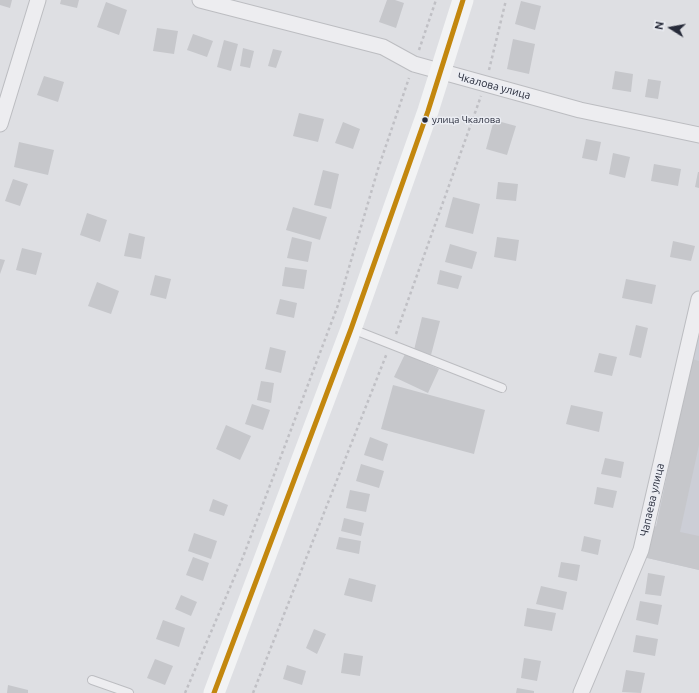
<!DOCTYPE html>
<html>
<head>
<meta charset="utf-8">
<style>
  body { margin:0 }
  #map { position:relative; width:699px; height:693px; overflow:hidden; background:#dedfe3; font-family:Ubuntu,sans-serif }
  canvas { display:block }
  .north { position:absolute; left:651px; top:8px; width:40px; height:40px; -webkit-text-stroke:3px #ebedf3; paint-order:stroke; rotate:281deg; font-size:11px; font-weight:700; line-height:16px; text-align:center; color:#272b3a }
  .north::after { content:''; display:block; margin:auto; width:14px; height:18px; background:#272b3a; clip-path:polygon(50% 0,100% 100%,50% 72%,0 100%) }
</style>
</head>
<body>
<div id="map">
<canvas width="699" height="693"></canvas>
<div class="north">N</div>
</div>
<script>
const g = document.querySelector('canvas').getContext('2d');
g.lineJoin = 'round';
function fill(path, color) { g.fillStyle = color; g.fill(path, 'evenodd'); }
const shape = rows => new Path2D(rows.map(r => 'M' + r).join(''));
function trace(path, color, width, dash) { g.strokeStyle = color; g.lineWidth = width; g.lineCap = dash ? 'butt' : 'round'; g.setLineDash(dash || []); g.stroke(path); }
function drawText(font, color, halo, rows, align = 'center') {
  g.font = font + ' Ubuntu,sans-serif'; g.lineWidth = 3; g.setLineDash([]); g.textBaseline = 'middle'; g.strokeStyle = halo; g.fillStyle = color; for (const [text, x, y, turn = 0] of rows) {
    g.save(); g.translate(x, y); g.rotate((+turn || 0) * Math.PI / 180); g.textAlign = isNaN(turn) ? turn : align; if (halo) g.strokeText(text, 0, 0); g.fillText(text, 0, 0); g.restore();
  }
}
const built = shape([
  [699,335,699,570,643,557,650,525,656,526,692,359]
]);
const building = shape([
  [0,0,12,0,10,8,0,5],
  [61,0,79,0,77,8,60,4],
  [387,0,395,0,404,3,396,28,379,22],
  [521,1,541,6,535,30,515,24],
  [106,2,127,10,119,35,97,27],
  [157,28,178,31,174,54,153,51],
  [193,34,213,41,207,57,187,50],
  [513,39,535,44,529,74,507,69],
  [224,40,238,44,231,71,217,67],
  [243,48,254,51,250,68,240,66],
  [273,49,282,51,276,68,268,66],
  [615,71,633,74,631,92,612,89],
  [44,76,64,82,58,102,37,95],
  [648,79,661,81,658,99,645,97],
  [299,113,324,119,318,142,293,136],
  [494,120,516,126,507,155,486,149],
  [343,122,360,129,353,149,335,143],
  [586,139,601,142,597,161,582,158],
  [19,142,54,150,48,175,14,167],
  [613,153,630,157,625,178,609,174],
  [654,164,681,169,678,186,651,181],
  [323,170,339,174,331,209,314,205],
  [698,172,699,172,699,188,695,187],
  [13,179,28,184,20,206,5,201],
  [498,182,518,184,516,201,496,199],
  [453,197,480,204,473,234,445,227],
  [293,207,327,217,320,240,286,230],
  [87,213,107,220,100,242,80,235],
  [129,233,145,237,141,259,124,256],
  [292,237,312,242,308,262,287,258],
  [497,237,519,240,516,261,494,257],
  [673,241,695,246,691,261,670,257],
  [450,244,477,252,472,269,445,262],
  [22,248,42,253,36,275,16,270],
  [0,259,5,260,0,274],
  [285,267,307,270,304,289,282,286],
  [440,270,462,276,458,289,437,284],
  [155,275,171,279,166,299,150,295],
  [626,279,656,285,652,304,622,298],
  [97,282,119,291,111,314,88,306],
  [280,299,297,303,294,318,276,314],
  [422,317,440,321,431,355,414,350],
  [636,325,648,328,641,358,629,355],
  [270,347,286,351,281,373,265,369],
  [599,353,617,357,612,376,594,372],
  [405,354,439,369,428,393,394,377],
  [692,359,699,361,699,445,680,532,699,536,699,570,643,557,650,525,656,527],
  [261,381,274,383,271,403,257,400],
  [393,385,485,410,474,454,381,429],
  [252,404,270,410,263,430,245,424],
  [571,405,603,412,599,432,566,424],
  [226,425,251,436,240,460,216,449],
  [370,437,388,444,383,461,364,455],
  [605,458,624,462,621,478,601,474],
  [361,464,384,471,379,488,356,481],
  [597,487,617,491,613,508,594,504],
  [350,490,370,494,366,512,346,508],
  [213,499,228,505,224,516,209,511],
  [344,518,364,523,361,536,341,531],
  [194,533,217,541,211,559,188,551],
  [584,536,601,540,598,555,581,551],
  [339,537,361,541,359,554,336,549],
  [193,557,209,563,203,581,186,575],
  [561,562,580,565,577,581,558,577],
  [648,573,665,576,661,596,645,594],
  [349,578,376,585,372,602,344,595],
  [541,586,567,592,563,610,536,604],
  [181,595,197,602,191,616,175,609],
  [640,601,662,605,658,625,636,620],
  [527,608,556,613,552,631,524,626],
  [163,620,185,628,179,647,156,639],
  [314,629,326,634,317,654,306,648],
  [636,635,658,639,655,656,633,652],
  [344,653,363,656,360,676,341,673],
  [524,658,541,661,537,681,521,678],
  [155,659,173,666,165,685,147,678],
  [287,665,306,671,302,685,283,679],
  [626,670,645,673,641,693,622,692],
  [8,685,28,690,28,693,7,693],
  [517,688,534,691,534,693,516,693]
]);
const path = shape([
  [419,50,436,0],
  [489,70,506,0],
  [396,334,481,96],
  [185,693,243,557,338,305,378,169,409,78],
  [253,693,387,353]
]);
const service = shape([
  [352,329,502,388],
  [92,680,129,693]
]);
const minor = shape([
  [200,0,383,47,414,64,486,84,580,110,699,135],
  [0,124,38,0],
  [581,693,641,550,699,299]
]);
const secondary = shape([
  [214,693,351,329,428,111,463,0]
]);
const bus1 = shape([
  [214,693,351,329,428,111,463,0]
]);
const markers = [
  [425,120,3.5,"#272b3a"]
];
const busNames = [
  ["улица Чкалова",432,120]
];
const streetNames = [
  ["Чкалова улица",494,86,15],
  ["Чапаева улица",652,500,-77]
];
fill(built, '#ccced6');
fill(building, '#c6c7cb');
trace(service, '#bcbdc1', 10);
trace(minor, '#bcbdc1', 17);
trace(path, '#c0c0c5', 2.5, [3, 3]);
trace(service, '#ededf0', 8);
trace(minor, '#ededf0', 15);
trace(secondary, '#f2f3f4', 21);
trace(bus1, '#c3870e', 5);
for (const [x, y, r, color] of markers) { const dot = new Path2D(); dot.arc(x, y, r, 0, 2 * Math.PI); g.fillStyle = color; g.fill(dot); trace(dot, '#ebedf3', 1.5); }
drawText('10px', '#272b3a', '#ebedf3', busNames, 'left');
drawText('11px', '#272b3a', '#ebedf3', streetNames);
</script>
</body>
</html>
